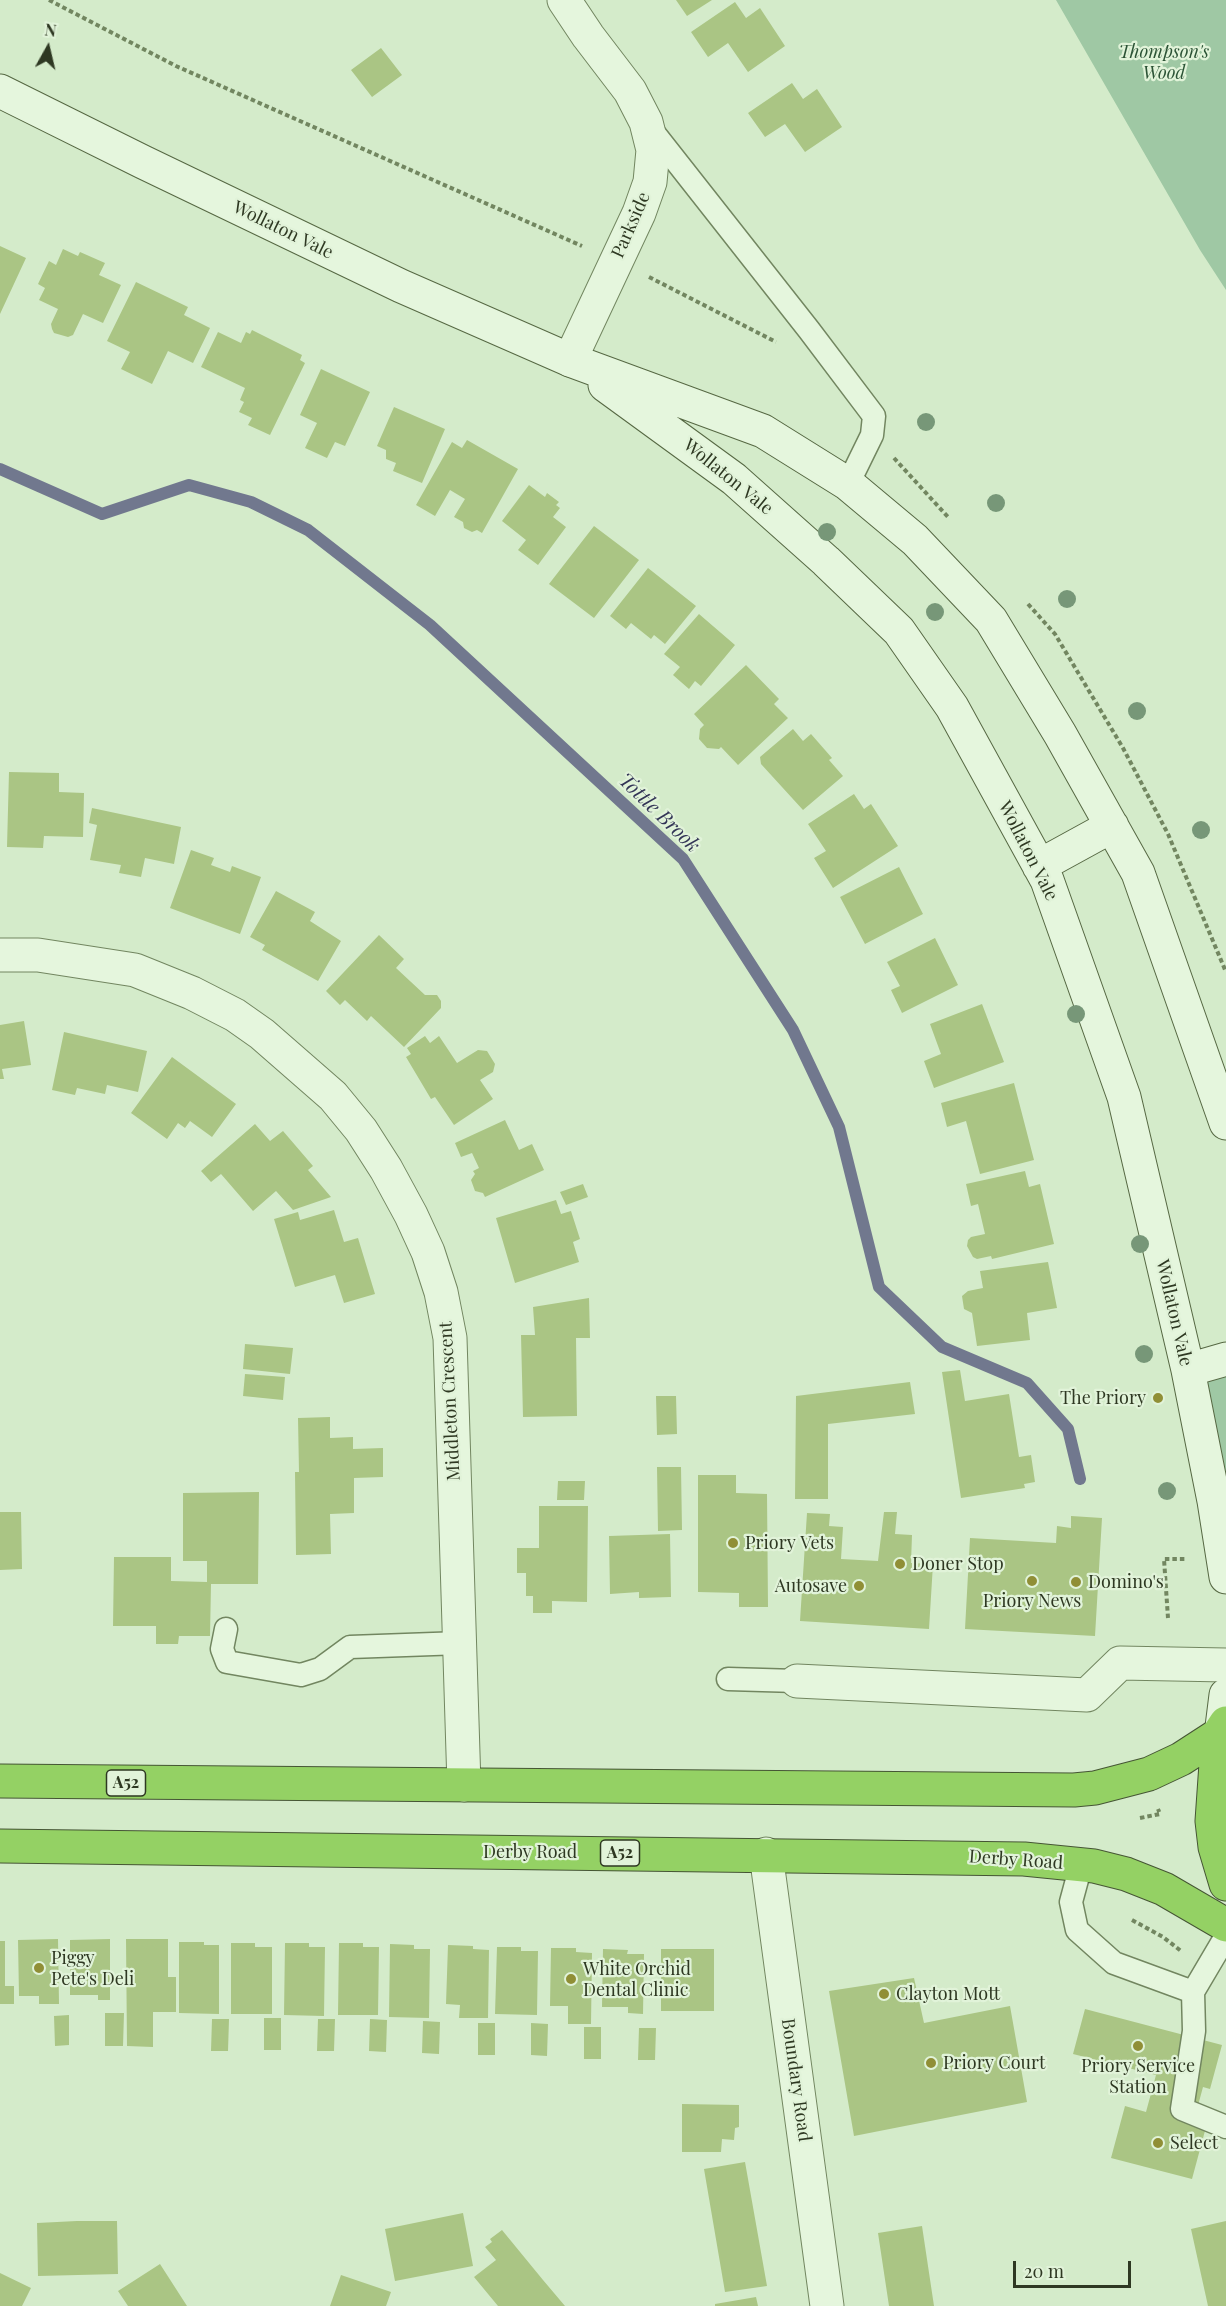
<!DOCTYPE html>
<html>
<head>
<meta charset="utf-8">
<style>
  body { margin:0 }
  #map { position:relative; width:1226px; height:2306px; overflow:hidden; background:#d4ebca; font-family:"Playfair Display",serif }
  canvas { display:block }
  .north { position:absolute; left:18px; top:18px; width:60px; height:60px; -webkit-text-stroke:4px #e1f3d9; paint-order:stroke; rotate:8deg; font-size:16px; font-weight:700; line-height:24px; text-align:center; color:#2e3822 }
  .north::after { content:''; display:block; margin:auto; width:21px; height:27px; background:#2e3822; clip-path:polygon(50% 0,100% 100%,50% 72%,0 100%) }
  .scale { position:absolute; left:1013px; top:2261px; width:118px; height:27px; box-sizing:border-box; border:3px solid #2e3822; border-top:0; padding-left:8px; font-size:18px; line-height:21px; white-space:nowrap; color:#2e3822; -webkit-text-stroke:4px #e1f3d9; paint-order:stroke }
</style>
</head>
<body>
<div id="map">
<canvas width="1226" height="2306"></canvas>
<div class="north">N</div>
<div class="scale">20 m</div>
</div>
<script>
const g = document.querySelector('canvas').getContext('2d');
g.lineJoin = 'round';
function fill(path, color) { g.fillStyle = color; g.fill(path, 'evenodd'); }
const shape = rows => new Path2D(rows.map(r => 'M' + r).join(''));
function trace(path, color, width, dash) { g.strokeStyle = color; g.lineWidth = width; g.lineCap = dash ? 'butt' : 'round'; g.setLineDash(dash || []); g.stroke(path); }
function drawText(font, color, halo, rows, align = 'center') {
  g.font = font + ' "Playfair Display",serif'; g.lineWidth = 4.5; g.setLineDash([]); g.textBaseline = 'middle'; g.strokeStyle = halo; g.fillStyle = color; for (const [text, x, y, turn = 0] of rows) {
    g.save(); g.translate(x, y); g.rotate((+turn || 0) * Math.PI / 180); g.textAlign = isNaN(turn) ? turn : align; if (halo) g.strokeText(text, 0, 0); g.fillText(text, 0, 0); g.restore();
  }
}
const green = shape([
  [1056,0,1226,0,1226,290,1200,250],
  [1226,1368,1226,1479,1205,1373]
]);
const stream = shape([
  [0,469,102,514,189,485,251,502,308,530,430,625,683,859,793,1030,839,1127,879,1287,942,1347,1027,1383,1068,1429,1080,1479]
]);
const building = shape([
  [676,0,712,0,687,16],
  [735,2,746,18,760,8,785,46,748,72,728,43,708,57,691,32],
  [381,48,402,75,372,97,351,70],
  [792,83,803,99,817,89,842,127,805,152,785,124,765,137,748,113],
  [0,246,26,258,0,314],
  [63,249,78,256,80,252,105,263,99,275,121,285,103,323,83,314,73,335,68,337,54,333,52,329,51,324,58,309,39,300,45,288,38,284,49,261,56,265],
  [136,282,188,307,184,315,210,328,193,363,168,351,152,384,121,369,130,352,107,341],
  [252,330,302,355,300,360,305,363,270,435,248,425,252,418,239,412,244,402,240,400,245,388,201,367,218,332,241,343,246,332,250,334],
  [321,369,370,392,345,446,335,442,327,458,305,448,317,423,300,415],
  [394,407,445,429,422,483,393,471,396,463,386,459,386,450,377,446],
  [467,440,518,469,482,533,477,530,472,532,464,528,463,522,454,517,465,499,450,490,435,516,416,505,452,442,462,448],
  [529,485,545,497,547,493,559,502,556,505,560,508,553,517,566,527,538,565,518,550,526,540,502,521],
  [594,526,639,560,594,618,549,584],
  [648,568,696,606,665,644,654,635,651,639,631,623,626,629,610,616],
  [699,614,735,645,701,686,695,681,689,689,673,675,680,667,664,654],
  [746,665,779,699,774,704,788,718,738,765,721,747,719,749,707,748,699,739,700,729,704,725,694,714],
  [793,729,803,741,811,734,832,758,829,760,843,776,803,810,761,764,760,757],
  [9,772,59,773,59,792,84,793,83,837,44,836,43,848,7,847],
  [854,794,864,809,871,804,898,846,833,888,814,858,826,851,808,824],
  [92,808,181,827,174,864,145,858,141,877,119,873,121,865,90,860,97,825,89,823],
  [191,850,214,858,211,865,230,872,232,866,261,877,240,934,170,908],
  [899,867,923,914,865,944,840,897],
  [276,891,315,912,310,921,341,941,318,981,262,950,265,945,250,937],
  [379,935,404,959,396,968,425,995,437,995,441,1001,441,1008,404,1047,371,1016,367,1021,345,1000,340,1005,326,991],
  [935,938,958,985,902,1013,891,990,900,986,887,962],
  [982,1004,1004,1062,934,1088,924,1061,941,1054,930,1024],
  [24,1021,31,1065,2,1069,4,1079,0,1079,0,1025],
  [64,1032,147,1051,138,1092,107,1085,105,1094,77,1088,75,1095,52,1090],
  [425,1036,430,1043,439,1036,457,1063,478,1050,487,1051,495,1064,493,1072,480,1080,493,1099,454,1125,435,1097,431,1099,406,1057,411,1054,407,1048],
  [172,1057,236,1104,212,1137,190,1121,185,1128,178,1123,167,1139,131,1113],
  [1014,1083,1034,1160,980,1174,966,1121,947,1127,941,1103],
  [505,1120,519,1150,532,1144,544,1170,485,1197,483,1193,475,1191,471,1180,475,1174,473,1171,479,1168,472,1153,461,1157,455,1143],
  [255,1124,270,1141,283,1131,313,1166,308,1170,331,1197,293,1210,276,1191,253,1211,221,1174,211,1182,201,1171],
  [1025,1171,1029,1187,1040,1184,1054,1244,992,1259,991,1256,977,1259,973,1257,967,1246,968,1240,971,1237,985,1234,978,1204,971,1206,966,1184],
  [583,1184,588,1197,566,1205,560,1192],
  [556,1200,561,1214,571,1211,580,1239,573,1242,579,1262,515,1283,496,1218],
  [334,1210,344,1242,358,1238,375,1294,344,1303,335,1275,295,1287,274,1219,298,1212,300,1220],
  [1048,1262,1057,1308,1027,1313,1030,1340,977,1346,972,1313,964,1309,962,1296,968,1291,983,1288,980,1271],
  [589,1298,590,1338,576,1338,577,1416,523,1417,521,1335,535,1335,533,1307],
  [245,1344,293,1348,290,1374,243,1369],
  [960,1370,965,1401,1009,1394,1019,1457,1031,1455,1035,1482,1024,1484,1025,1488,961,1498,942,1372],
  [245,1374,285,1377,283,1400,243,1396],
  [910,1382,915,1414,828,1424,828,1499,795,1499,796,1396],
  [656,1396,676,1396,677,1434,657,1435],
  [330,1417,330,1438,353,1437,353,1449,383,1448,383,1477,354,1478,354,1513,330,1514,331,1554,296,1555,295,1472,299,1472,298,1418],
  [657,1467,681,1467,682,1530,658,1531],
  [698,1475,736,1475,736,1493,767,1494,768,1607,739,1607,739,1593,698,1592],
  [558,1481,585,1481,584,1500,557,1500],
  [259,1492,258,1584,211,1584,210,1636,179,1636,178,1644,156,1644,156,1626,113,1626,114,1557,171,1557,171,1581,207,1582,207,1561,183,1561,183,1493],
  [539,1506,588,1506,587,1602,552,1601,552,1613,533,1613,533,1596,526,1596,526,1573,517,1573,517,1548,539,1548],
  [0,1512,21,1512,22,1569,0,1570],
  [884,1512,897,1512,895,1534,912,1535,911,1563,933,1564,929,1629,800,1621,807,1513,830,1514,829,1526,843,1527,841,1559,878,1561],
  [1071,1516,1102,1518,1095,1636,965,1629,970,1538,1056,1543,1057,1526,1071,1528],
  [670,1534,671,1597,639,1598,639,1592,610,1594,609,1536],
  [58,1939,59,2004,39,2004,39,1996,19,1996,18,1940],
  [110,1939,110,2000,98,2000,98,1995,70,1995,70,1940],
  [126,1939,168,1939,168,1977,176,1977,176,2012,153,2012,153,2047,127,2046],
  [0,1941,5,1941,5,1986,14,1986,14,2004,0,2004],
  [179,1942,204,1942,204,1945,219,1945,219,2014,179,2013],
  [231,1943,255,1943,255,1947,272,1947,272,2014,231,2014],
  [285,1943,309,1943,309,1947,325,1947,324,2016,284,2015],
  [339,1943,363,1943,363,1947,379,1947,378,2015,338,2015],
  [390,1944,414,1945,414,1949,430,1949,429,2018,389,2017],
  [448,1945,473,1946,473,1949,489,1950,488,2018,459,2018,460,2005,446,2004],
  [497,1947,521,1947,521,1951,538,1951,537,2015,495,2014],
  [551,1948,576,1948,576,1952,592,1953,591,2024,568,2024,568,2006,550,2006],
  [603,1949,628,1950,627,1954,644,1954,643,2014,628,2013,628,2007,602,2007],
  [661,1949,714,1949,714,2011,661,2011],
  [914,1978,924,2023,1010,2006,1027,2102,854,2136,829,1991],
  [1085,2009,1222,2045,1210,2089,1203,2087,1193,2124,1206,2127,1192,2179,1111,2158,1125,2106,1146,2112,1156,2075,1073,2054],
  [105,2013,124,2013,123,2046,105,2046],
  [69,2015,69,2045,55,2046,54,2016],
  [264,2018,281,2018,281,2050,264,2050],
  [212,2019,229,2019,228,2051,211,2051],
  [318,2019,335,2019,334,2051,317,2051],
  [370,2019,387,2020,386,2052,369,2051],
  [423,2021,440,2022,439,2054,422,2053],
  [478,2023,495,2023,495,2055,478,2055],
  [531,2023,548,2024,547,2056,531,2055],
  [584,2027,601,2027,601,2059,584,2059],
  [639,2028,656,2028,655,2060,638,2060],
  [682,2104,739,2105,739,2127,735,2128,734,2140,722,2139,721,2152,682,2152],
  [745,2162,767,2286,725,2292,704,2169],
  [463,2213,473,2266,395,2281,385,2229],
  [77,2221,117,2221,118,2274,38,2276,37,2223],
  [1226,2221,1226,2306,1208,2306,1191,2229],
  [922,2226,934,2306,889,2306,878,2233],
  [502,2230,543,2280,565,2306,498,2306,474,2277,496,2260,485,2247,492,2242,490,2239],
  [160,2264,187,2306,128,2306,118,2291],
  [0,2273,31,2288,22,2306,0,2306],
  [341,2275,391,2292,386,2306,330,2306],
  [756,2297,758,2306,715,2306,715,2304]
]);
const path = shape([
  [49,0,176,66,582,246],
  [649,277,776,342],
  [894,458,948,517],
  [1028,604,1055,634,1123,748,1168,834,1226,972],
  [1168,1618,1164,1559,1186,1559],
  [1140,1818,1160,1814,1158,1809],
  [1132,1920,1163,1937,1181,1951]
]);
const lane = shape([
  [650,128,809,330,874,416,872,435,848,484],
  [226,1629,222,1649,227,1662,301,1675,320,1669,350,1647,461,1643],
  [728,1679,797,1681],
  [1081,1865,1071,1902,1077,1930,1114,1963,1193,1992],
  [1226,1936,1193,1992,1194,2031,1182,2109,1226,2127]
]);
const street = shape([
  [564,0,588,36,630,91,646,122,653,150,650,182,639,213,570,360],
  [0,955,38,955,135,970,192,993,235,1015,262,1034,333,1096,361,1130,386,1169,411,1215,428,1252,441,1292,450,1338,464,1785],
  [797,1681,1087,1695,1120,1663,1226,1665],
  [766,1854,827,2306]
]);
const secondary = shape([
  [0,91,143,162,401,286,570,360,763,431,848,484,915,540,991,620,1060,734,1138,873,1226,1123],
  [605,385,734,479,826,561,899,631,952,707,1047,880,1124,1097,1188,1370,1214,1501,1226,1577],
  [1039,866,1112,826],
  [1188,1370,1226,1359],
  [1222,1727,1226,1695]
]);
const highway = shape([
  [1226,1723,1218,1735,1212,1821,1215,1847,1226,1884],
  [0,1781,1074,1790,1095,1788,1149,1774,1181,1759,1218,1735],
  [0,1846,1024,1859,1094,1866,1126,1874,1164,1889,1226,1925]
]);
const trees = [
  [926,422],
  [996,503],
  [827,532],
  [1067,599],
  [935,612],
  [1137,711],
  [1201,830],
  [1076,1014],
  [1140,1244],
  [1144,1354],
  [1167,1491]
];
const markers = [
  [1158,1398,6,"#908f36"],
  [733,1543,6,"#908f36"],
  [900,1564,6,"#908f36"],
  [1032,1581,6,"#908f36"],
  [1076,1582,6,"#908f36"],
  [859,1586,6,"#908f36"],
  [39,1968,6,"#908f36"],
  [571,1979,6,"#908f36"],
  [884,1994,6,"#908f36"],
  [1138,2046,6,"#908f36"],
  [931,2063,6,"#908f36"],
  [1158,2143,6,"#908f36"]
];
const shields = [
  [126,1783,39],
  [620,1853,39]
];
const shieldNames = [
  ["A52",126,1783],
  ["A52",620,1853]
];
const parkNames = [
  ["Thompson's",1164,52],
  ["Wood",1164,73]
];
const streetNames = [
  ["Parkside",631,225,-66],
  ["Wollaton Vale",283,230,26],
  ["Wollaton Vale",728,477,39],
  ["Wollaton Vale",1028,851,63],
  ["Wollaton Vale",1174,1313,77],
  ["Middleton Crescent",450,1401,-93],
  ["Derby Road",530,1852],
  ["Derby Road",1016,1860,4],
  ["Boundary Road",796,2080,82]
];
const poiNames = [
  ["The Priory",1146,1398,"right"],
  ["Priory Vets",745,1543],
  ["Doner Stop",912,1564],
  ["Domino's",1088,1582],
  ["Autosave",847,1586,"right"],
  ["Priory News",1032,1601,"center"],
  ["Piggy",51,1958],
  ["Pete's Deli",51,1979],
  ["White Orchid",583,1969],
  ["Dental Clinic",583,1990],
  ["Clayton Mott",896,1994],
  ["Priory Court",943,2063],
  ["Priory Service",1138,2066,"center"],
  ["Station",1138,2087,"center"],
  ["Select",1170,2143]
];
const waterNames = [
  ["Tottle Brook",659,813,44]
];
fill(green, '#9fc8a4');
trace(stream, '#71788e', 12);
fill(building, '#aac584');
trace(lane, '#728660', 25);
trace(street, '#728660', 35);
trace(secondary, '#566843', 35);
trace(highway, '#455534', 35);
trace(path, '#728660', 4, [4.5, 3]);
trace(lane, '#e5f6dd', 22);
trace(street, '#e5f6dd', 33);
trace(secondary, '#e5f6dd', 33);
trace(highway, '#94d164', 33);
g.fillStyle = '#779778';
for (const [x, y] of trees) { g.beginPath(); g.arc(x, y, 9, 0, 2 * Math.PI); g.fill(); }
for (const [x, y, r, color] of markers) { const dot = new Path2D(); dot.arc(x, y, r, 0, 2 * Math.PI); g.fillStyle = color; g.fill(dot); trace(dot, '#e1f3d9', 2); }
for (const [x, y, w] of shields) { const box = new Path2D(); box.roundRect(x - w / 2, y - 13, w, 26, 4.5); g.fillStyle = '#e1f3d9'; g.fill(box); trace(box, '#2e3822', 1.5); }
drawText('bold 16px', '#2e3822', null, shieldNames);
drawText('italic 18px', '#2b5335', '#e1f3d9', parkNames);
drawText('18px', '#2e3822', '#e1f3d9', streetNames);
drawText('18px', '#2e3822', '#e1f3d9', poiNames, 'left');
drawText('italic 20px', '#333556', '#e1f3d9', waterNames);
</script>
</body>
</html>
